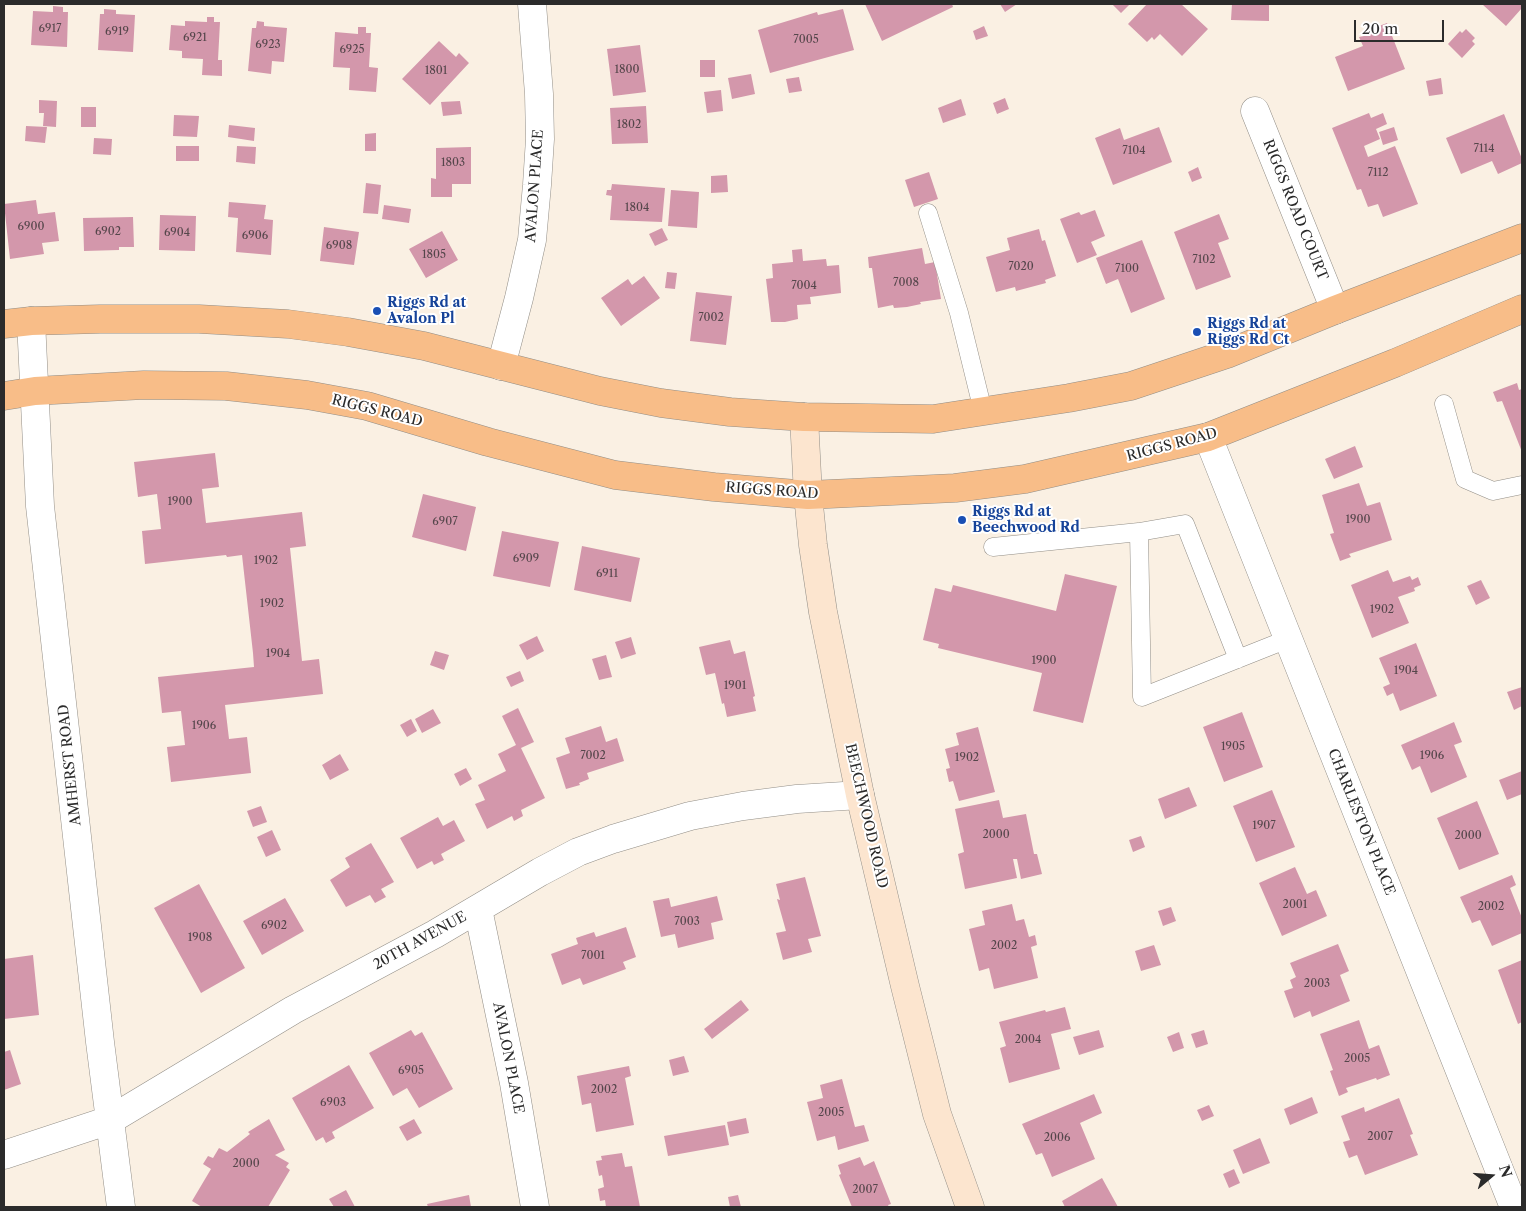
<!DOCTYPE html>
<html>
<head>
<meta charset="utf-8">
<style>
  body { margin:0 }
  #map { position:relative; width:1526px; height:1211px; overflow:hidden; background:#faf0e3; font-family:"Libre Caslon Text",serif }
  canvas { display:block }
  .frame { position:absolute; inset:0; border:5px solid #2b2b2b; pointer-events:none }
  .north { position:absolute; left:1466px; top:1151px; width:50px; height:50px; -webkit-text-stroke:4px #fff; paint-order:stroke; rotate:72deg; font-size:14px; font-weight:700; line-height:20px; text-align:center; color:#2b2b2b }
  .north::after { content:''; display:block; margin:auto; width:18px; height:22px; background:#2b2b2b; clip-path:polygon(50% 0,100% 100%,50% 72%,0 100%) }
  .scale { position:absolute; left:1354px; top:20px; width:90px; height:22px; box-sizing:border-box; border:2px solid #2b2b2b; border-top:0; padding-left:6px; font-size:15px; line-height:18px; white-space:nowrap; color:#2b2b2b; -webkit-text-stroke:4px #fff; paint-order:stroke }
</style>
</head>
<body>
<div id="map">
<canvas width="1526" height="1211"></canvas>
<div class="frame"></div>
<div class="north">N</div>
<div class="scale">20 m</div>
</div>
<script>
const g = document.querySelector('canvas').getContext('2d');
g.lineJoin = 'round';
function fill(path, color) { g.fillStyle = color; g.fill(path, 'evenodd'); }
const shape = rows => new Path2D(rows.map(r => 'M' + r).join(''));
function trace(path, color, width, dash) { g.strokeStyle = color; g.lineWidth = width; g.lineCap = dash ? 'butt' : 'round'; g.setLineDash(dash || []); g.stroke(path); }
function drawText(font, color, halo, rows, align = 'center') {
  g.font = font + ' "Libre Caslon Text",serif'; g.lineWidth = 4; g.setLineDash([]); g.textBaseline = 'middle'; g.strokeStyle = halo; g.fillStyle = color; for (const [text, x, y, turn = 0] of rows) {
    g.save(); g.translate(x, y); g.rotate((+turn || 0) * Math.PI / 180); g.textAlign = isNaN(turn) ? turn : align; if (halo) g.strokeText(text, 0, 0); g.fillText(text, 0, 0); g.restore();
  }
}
const building = shape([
  [865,4,952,4,953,7,882,41],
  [1000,4,1017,4,1005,12],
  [1112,4,1130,4,1121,13],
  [1147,4,1181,4,1208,29,1182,56,1160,34,1154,40,1152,37,1147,42,1128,24],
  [1232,4,1269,4,1269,21,1231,20],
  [1482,4,1522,4,1522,8,1506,26],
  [53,6,63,7,63,12,68,12,67,47,31,45,33,11,53,12],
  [104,9,116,10,116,14,135,15,133,52,98,50,100,14,104,14],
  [843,9,854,50,770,73,758,30,817,12,818,15],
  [207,17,214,17,214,22,220,22,218,60,222,60,222,76,202,75,203,59,182,58,182,51,169,50,171,25,185,26,185,21,207,22],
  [257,21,264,22,264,26,287,28,284,62,272,61,271,74,248,71,252,28,256,28],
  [1387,23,1405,69,1348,91,1335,57,1363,46,1359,37,1364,36,1363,32],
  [984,26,988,36,976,40,973,31],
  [358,27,366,27,366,33,371,33,369,67,378,68,376,92,349,90,350,68,333,67,335,32,358,34],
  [1466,29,1475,38,1472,41,1475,44,1462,58,1448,44,1460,31,1462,33],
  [439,41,456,57,459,53,469,63,430,105,402,79],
  [640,45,646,92,613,96,607,49],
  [700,60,715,60,715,77,700,77],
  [751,74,755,94,732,99,728,78],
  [799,77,802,91,789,93,786,79],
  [1441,78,1443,94,1429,96,1426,81],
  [721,90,723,111,707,113,704,92],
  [1005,98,1009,109,997,114,993,103],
  [961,99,966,115,943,123,938,108],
  [39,100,57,101,56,127,43,126,44,113,39,113],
  [460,101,462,114,443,116,441,102],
  [646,106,648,143,612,144,610,108],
  [81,107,96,107,96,127,81,127],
  [1369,113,1371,118,1383,113,1387,124,1376,129,1380,139,1364,146,1368,157,1395,146,1418,204,1383,217,1378,204,1368,207,1361,189,1357,190,1332,128],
  [1504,114,1522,159,1522,163,1498,174,1492,161,1461,174,1446,138],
  [174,115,199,116,197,137,173,136],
  [229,125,255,128,254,141,228,137],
  [26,126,47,127,45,143,25,141],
  [1159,127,1172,162,1113,185,1095,138,1120,128,1124,140],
  [1394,127,1398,140,1383,145,1379,132],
  [376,133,376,151,365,151,365,134],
  [94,138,112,139,111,155,93,154],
  [176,146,199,146,199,161,176,161],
  [237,146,256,147,255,164,236,162],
  [471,147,471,184,452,184,452,197,431,197,431,178,436,179,436,148],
  [1198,167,1202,178,1192,182,1188,172],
  [929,172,938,199,914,207,905,180],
  [727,175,728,192,711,193,711,176],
  [366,183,381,185,378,214,363,213],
  [612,184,665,188,662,222,610,220,612,196,606,195,607,190,611,190],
  [671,190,699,192,697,228,668,226],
  [36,200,38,214,55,212,59,241,42,243,44,254,10,259,4,204],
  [229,202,266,205,264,219,273,220,271,255,236,252,238,218,228,217],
  [384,205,411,209,409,223,382,219],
  [1095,210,1105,236,1091,242,1097,255,1077,263,1060,219,1079,212,1081,215],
  [1219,214,1229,239,1218,243,1231,277,1196,290,1174,232],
  [160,215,196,216,195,251,159,250],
  [133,217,134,247,119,247,119,250,84,251,83,218],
  [324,227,359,232,354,265,320,261],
  [662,228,668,240,655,246,649,234],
  [1039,229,1042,241,1045,240,1056,276,1045,280,1046,283,1016,291,1015,287,996,292,986,257,1010,250,1007,238],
  [442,231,458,260,426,278,409,249],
  [1142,240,1165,299,1131,313,1118,279,1106,284,1096,258],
  [922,248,925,264,935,262,941,299,920,302,921,304,907,307,894,308,893,305,878,308,872,268,869,268,868,257],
  [802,249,803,261,826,259,827,266,839,265,841,293,810,297,811,304,797,305,798,319,785,322,771,322,766,279,773,278,772,264,793,262,792,250],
  [667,272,677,273,675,289,665,288],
  [644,276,660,298,621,326,601,298,628,279,632,285],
  [696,292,732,296,726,345,690,341],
  [1517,383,1519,390,1522,389,1522,452,1502,401,1497,402,1493,392],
  [1355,446,1363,467,1334,479,1325,459],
  [215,453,219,487,202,489,206,523,302,512,306,546,290,548,302,661,319,659,323,694,225,705,229,739,247,737,251,773,171,782,167,747,185,745,181,711,162,713,158,677,254,667,253,653,242,555,227,557,226,555,145,564,142,531,161,529,157,494,138,497,134,462],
  [1359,483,1367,506,1380,502,1392,540,1349,554,1351,557,1340,561,1330,534,1334,533,1322,495],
  [423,494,476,507,466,551,412,537],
  [502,531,559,542,550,587,493,576],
  [582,546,640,558,631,602,574,590],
  [1388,570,1393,582,1410,576,1412,580,1418,577,1421,585,1414,588,1415,591,1398,597,1409,623,1372,638,1351,585],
  [1065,574,1117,586,1083,723,1033,711,1042,673,938,648,939,644,923,640,935,588,951,592,953,585,1056,611],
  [1481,580,1490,598,1476,605,1467,586],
  [537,636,544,651,527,660,519,645],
  [631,637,636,654,621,659,615,642],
  [730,640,734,654,745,651,755,696,753,697,756,711,727,717,724,703,722,704,715,673,706,675,699,647],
  [1416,643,1437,696,1400,711,1393,693,1387,696,1383,687,1390,684,1379,658],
  [435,651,449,655,444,670,430,665],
  [606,655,612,677,599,680,592,659],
  [520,671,524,681,511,687,506,677],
  [1522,687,1522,706,1514,710,1507,692],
  [518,708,534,742,521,748,545,798,521,810,523,816,514,821,512,816,487,829,475,804,485,800,478,785,506,771,498,754,516,745,502,716],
  [433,709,441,723,422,733,415,719],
  [1242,712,1263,767,1224,782,1203,727],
  [411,719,417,731,407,737,400,725],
  [1454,722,1462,742,1454,745,1467,777,1431,793,1420,766,1412,770,1401,745],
  [601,726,606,742,617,738,624,761,587,773,589,779,579,783,580,785,566,789,556,758,570,753,565,738],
  [978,727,995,792,959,801,953,781,949,782,946,769,950,768,945,749,959,745,956,733],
  [340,754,349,770,330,780,322,765],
  [466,768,472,779,460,786,454,774],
  [1522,771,1522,794,1507,800,1499,780],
  [1189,787,1197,806,1165,819,1158,799],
  [1272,790,1295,847,1256,862,1233,806],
  [999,800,1003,818,1026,814,1034,854,1037,854,1042,874,1021,879,1017,859,1013,859,1017,878,965,889,958,854,964,852,955,809],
  [1477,801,1499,854,1459,870,1437,818],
  [261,806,267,822,253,827,247,811],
  [438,817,443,826,454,820,465,841,441,854,444,860,434,865,432,861,417,869,400,838],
  [272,830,281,850,266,857,257,837],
  [1141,836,1145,847,1133,852,1129,840],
  [371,843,394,882,381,889,386,897,375,903,370,895,346,907,330,880,350,867,345,858],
  [1295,867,1307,894,1316,890,1327,916,1282,936,1259,883],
  [1512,875,1516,885,1510,888,1522,918,1522,933,1492,946,1480,920,1472,923,1460,897],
  [805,877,821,936,808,939,812,952,783,960,776,933,786,931,777,899,780,900,776,884],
  [199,884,245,968,201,993,154,908],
  [717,896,723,920,711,923,714,939,678,948,675,934,661,937,653,901,669,898,671,907],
  [285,898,304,931,262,955,243,921],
  [1012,904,1016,921,1024,919,1029,937,1035,935,1037,945,1031,947,1038,978,994,989,989,968,979,971,969,929,985,925,982,911],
  [1171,907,1176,921,1163,926,1158,911],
  [626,927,636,957,623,962,626,969,583,985,580,978,562,985,551,954,578,944,576,938,594,932,596,937],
  [1338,944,1349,971,1340,975,1350,1001,1312,1017,1310,1011,1294,1018,1284,991,1293,988,1290,980,1296,977,1290,963],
  [1154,945,1161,965,1141,971,1135,951],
  [33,955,39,1015,4,1019,4,959],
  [1522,960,1522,1022,1518,1024,1498,970],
  [741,1000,749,1010,712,1039,704,1029],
  [1065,1007,1071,1029,1051,1034,1060,1069,1009,1083,1000,1048,1006,1046,999,1022,1045,1010,1046,1012],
  [1359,1020,1369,1049,1379,1045,1390,1075,1377,1080,1376,1078,1346,1088,1348,1092,1339,1096,1330,1071,1333,1070,1320,1034],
  [411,1030,415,1036,422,1032,453,1089,419,1108,407,1088,393,1096,369,1053],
  [1099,1030,1104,1047,1079,1055,1073,1037],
  [1204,1030,1208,1044,1196,1048,1191,1034],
  [1179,1032,1184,1048,1173,1052,1167,1037],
  [10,1050,21,1084,4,1090,4,1052],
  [684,1056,689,1072,673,1076,669,1060],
  [349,1065,374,1108,332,1132,335,1138,326,1143,323,1137,316,1141,292,1098],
  [629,1066,631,1076,625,1078,634,1125,596,1132,591,1103,582,1105,577,1076],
  [842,1079,855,1127,864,1125,869,1141,838,1150,835,1136,817,1141,807,1102,823,1098,820,1085],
  [1094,1094,1102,1113,1080,1123,1095,1159,1052,1177,1042,1153,1036,1155,1022,1124],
  [1312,1097,1318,1113,1290,1125,1284,1109],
  [1399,1098,1413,1134,1410,1135,1418,1155,1365,1175,1357,1155,1349,1158,1343,1142,1350,1140,1341,1116,1364,1107,1365,1112],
  [1209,1105,1214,1116,1202,1121,1197,1110],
  [746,1118,749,1133,730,1137,727,1122],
  [269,1119,285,1150,275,1155,289,1163,286,1167,290,1170,268,1207,202,1207,192,1201,211,1169,203,1164,208,1156,213,1158,219,1148,227,1152,250,1134,248,1132],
  [414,1119,422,1133,407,1141,399,1127],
  [725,1125,729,1145,668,1156,664,1136],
  [1260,1138,1270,1163,1243,1174,1233,1150],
  [622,1153,625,1167,632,1166,640,1207,606,1207,605,1200,600,1201,598,1189,604,1187,602,1175,599,1176,596,1161,602,1160,601,1156],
  [860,1157,864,1166,874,1161,891,1204,888,1205,889,1207,852,1207,839,1175,841,1174,838,1165],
  [1234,1169,1240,1183,1229,1188,1223,1174],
  [1102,1178,1118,1207,1065,1207,1062,1201],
  [346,1190,355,1207,334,1207,329,1199],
  [469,1195,471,1207,428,1207,427,1204],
  [738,1195,741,1207,730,1207,728,1197]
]);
const lane = shape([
  [928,213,959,313,983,411],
  [1444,404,1465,479,1493,491,1522,485],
  [1139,532,1142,697,1288,639],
  [993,547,1139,532,1185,524,1238,659]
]);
const street = shape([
  [1255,111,1335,310],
  [31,321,40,506,100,1042,121,1207],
  [501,366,519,298,532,240,537,185,540,139,539,94,532,4],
  [1208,437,1514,1207],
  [478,909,514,1083,535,1207],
  [4,1155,110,1120,293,1010,435,934,540,872,578,852,613,839,690,816,743,806,797,799,860,795]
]);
const secondary = shape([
  [804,417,808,495,813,545,823,612,860,795,905,986,937,1114,970,1207]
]);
const primary = shape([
  [4,324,31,321,100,319,199,319,288,324,348,332,424,346,600,391,661,403,730,412,804,417,933,419,1069,398,1131,386,1227,354,1335,310,1522,238],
  [4,396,35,391,144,385,226,386,307,395,367,406,488,442,615,475,714,487,808,495,955,488,1025,479,1208,437,1395,363,1522,309]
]);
const markers = [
  [377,311,5,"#1a4fb4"],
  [1197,332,5,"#1a4fb4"],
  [962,520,5,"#1a4fb4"]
];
const numberNames = [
  ["6917",50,29],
  ["6919",117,32],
  ["6921",195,38],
  ["7005",806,40],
  ["6923",268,45],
  ["6925",352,50],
  ["1800",627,70],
  ["1801",436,71],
  ["1802",629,125],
  ["7114",1484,149],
  ["7104",1134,151],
  ["1803",453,163],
  ["7112",1378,173],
  ["1804",637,208],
  ["6900",31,227],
  ["6902",108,232],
  ["6904",177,233],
  ["6906",255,236],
  ["6908",339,246],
  ["1805",434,255],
  ["7102",1204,260],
  ["7020",1021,267],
  ["7100",1127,269],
  ["7008",906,283],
  ["7004",804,286],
  ["7002",711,318],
  ["1900",180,502],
  ["1900",1358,520],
  ["6907",445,522],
  ["6909",526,559],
  ["1902",266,561],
  ["6911",607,574],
  ["1902",272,604],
  ["1902",1382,610],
  ["1904",278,654],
  ["1900",1044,661],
  ["1904",1406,671],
  ["1901",735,686],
  ["1906",204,726],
  ["1905",1233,747],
  ["7002",593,756],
  ["1906",1432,756],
  ["1902",967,758],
  ["1907",1264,826],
  ["2000",996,835],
  ["2000",1468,836],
  ["2001",1295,905],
  ["2002",1491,907],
  ["7003",687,922],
  ["6902",274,926],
  ["1908",200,938],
  ["2002",1004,946],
  ["7001",593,956],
  ["2003",1317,984],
  ["2004",1028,1040],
  ["2005",1357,1059],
  ["6905",411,1071],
  ["2002",604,1090],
  ["6903",333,1103],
  ["2005",831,1113],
  ["2007",1380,1137],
  ["2006",1057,1138],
  ["2000",246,1164],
  ["2007",865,1190]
];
const streetNames = [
  ["AVALON PLACE",535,186,-86],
  ["RIGGS ROAD COURT",1295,210,68],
  ["RIGGS ROAD",377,411,14],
  ["RIGGS ROAD",1172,445,-15],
  ["RIGGS ROAD",772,491,4],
  ["AMHERST ROAD",70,765,-96],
  ["BEECHWOOD ROAD",866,816,77],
  ["CHARLESTON PLACE",1361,822,68],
  ["20TH AVENUE",420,941,-29],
  ["AVALON PLACE",508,1058,79]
];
const transitNames = [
  ["Riggs Rd at",387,303],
  ["Avalon Pl",387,319],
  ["Riggs Rd at",1207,324],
  ["Riggs Rd Ct",1207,340],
  ["Riggs Rd at",972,512],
  ["Beechwood Rd",972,528]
];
fill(building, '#d397ab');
trace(lane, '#928e87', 19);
trace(street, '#928e87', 29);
trace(secondary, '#928e87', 29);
trace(primary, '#928e87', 29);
trace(lane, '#fff', 18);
trace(street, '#fff', 28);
trace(secondary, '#fce5cf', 28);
trace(primary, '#f8bd88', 28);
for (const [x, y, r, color] of markers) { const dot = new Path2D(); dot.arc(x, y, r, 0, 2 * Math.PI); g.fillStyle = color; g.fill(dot); trace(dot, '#fff', 2); }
drawText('11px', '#55464b', null, numberNames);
drawText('14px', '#2b2b2b', '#fff', streetNames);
drawText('bold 14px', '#164399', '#fff', transitNames, 'left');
</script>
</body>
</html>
